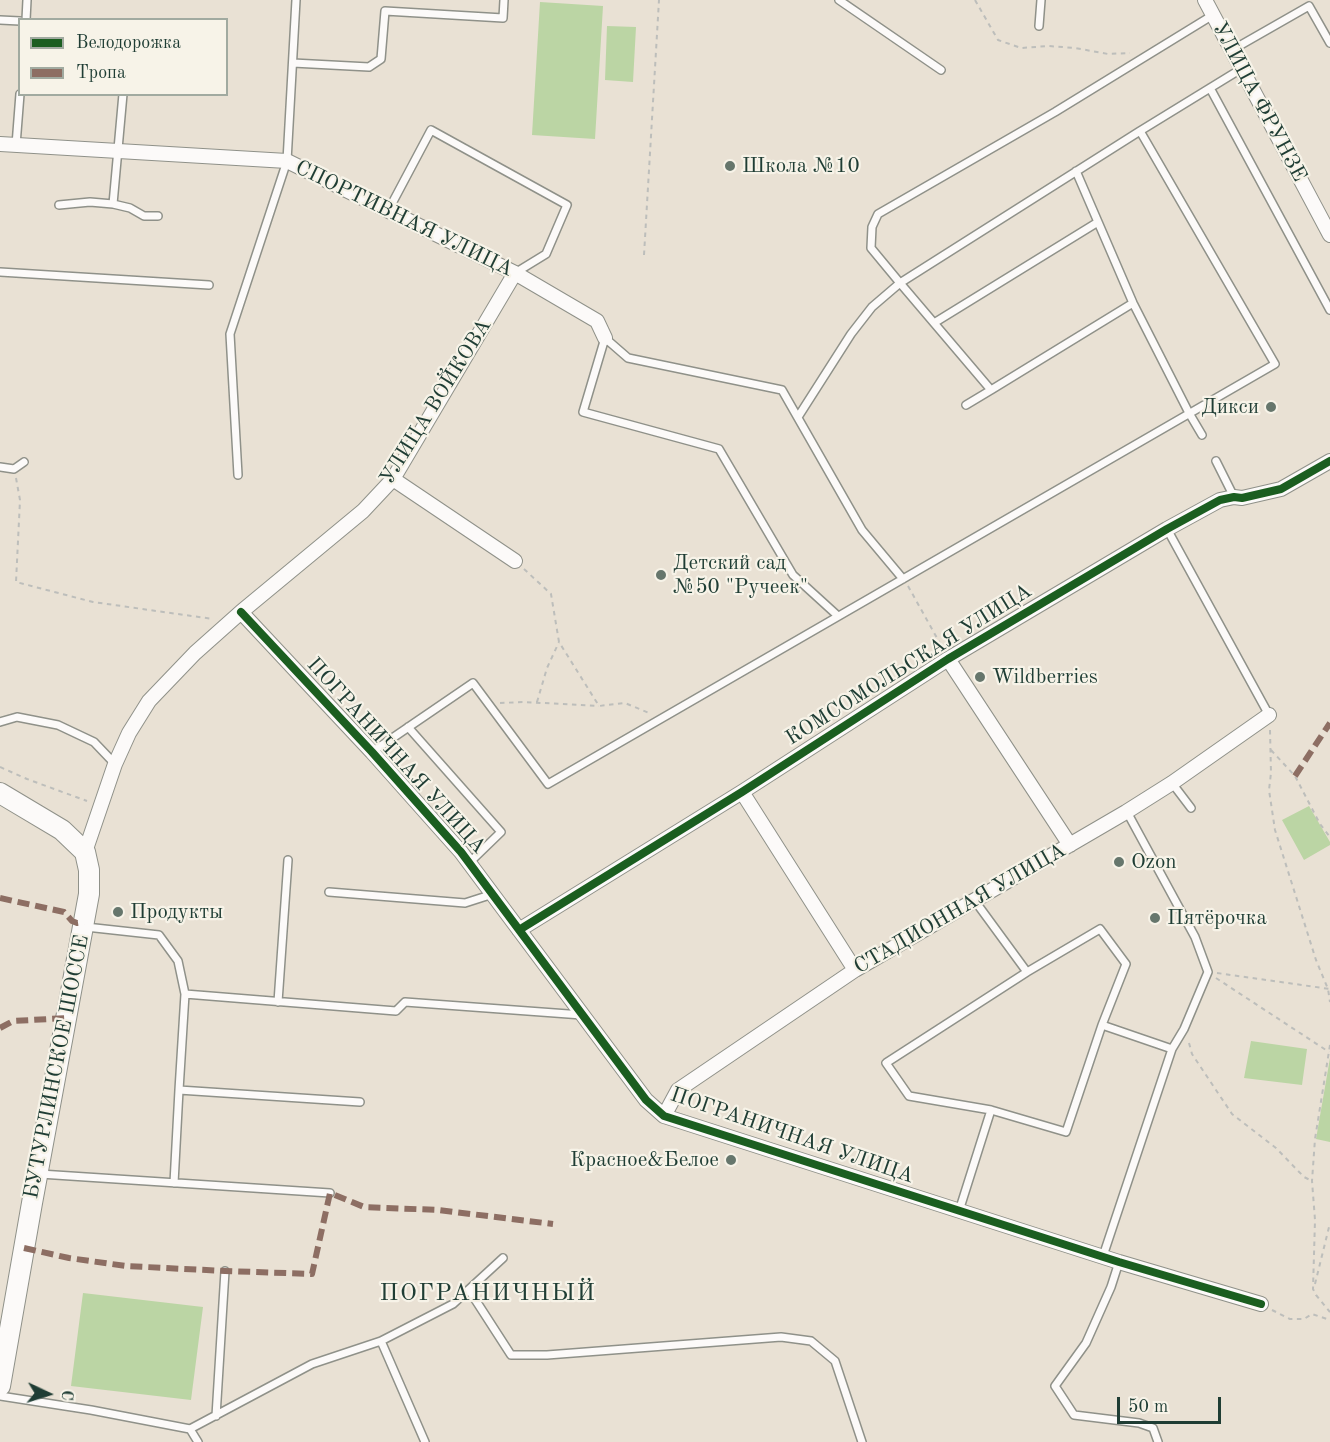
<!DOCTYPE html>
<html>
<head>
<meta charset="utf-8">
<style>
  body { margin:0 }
  #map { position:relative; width:1330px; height:1442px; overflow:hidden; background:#e9e1d4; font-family:"Old Standard TT",serif }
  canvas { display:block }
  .legend { position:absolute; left:18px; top:18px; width:210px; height:78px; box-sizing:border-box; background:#f7f3e8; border:2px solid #a1aaa0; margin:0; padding:8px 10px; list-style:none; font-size:18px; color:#1f3d34 }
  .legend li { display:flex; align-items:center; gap:12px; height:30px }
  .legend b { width:30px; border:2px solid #a1aaa0 }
  .north { position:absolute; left:18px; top:1364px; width:60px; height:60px; -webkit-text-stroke:4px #f7f3e8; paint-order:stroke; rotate:94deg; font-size:16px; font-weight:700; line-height:24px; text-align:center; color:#1f3d34 }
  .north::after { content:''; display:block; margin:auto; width:21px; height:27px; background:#1f3d34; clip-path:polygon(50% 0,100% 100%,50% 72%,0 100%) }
  .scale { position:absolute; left:1117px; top:1397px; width:104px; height:27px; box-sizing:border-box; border:3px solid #1f3d34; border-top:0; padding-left:8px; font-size:18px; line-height:21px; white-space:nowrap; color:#1f3d34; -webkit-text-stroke:4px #f7f3e8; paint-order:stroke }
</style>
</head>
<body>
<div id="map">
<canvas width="1330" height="1442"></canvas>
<ul class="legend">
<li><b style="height:8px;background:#1b5e20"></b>Велодорожка</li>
<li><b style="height:8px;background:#8d6e63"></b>Тропа</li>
</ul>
<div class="north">С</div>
<div class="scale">50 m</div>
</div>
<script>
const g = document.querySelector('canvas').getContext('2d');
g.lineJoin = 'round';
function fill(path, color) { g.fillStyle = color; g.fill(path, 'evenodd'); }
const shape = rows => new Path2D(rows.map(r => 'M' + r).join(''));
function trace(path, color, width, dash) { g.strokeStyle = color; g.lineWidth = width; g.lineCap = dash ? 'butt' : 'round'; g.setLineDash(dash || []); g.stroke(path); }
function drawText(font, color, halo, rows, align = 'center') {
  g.font = font + ' "Old Standard TT",serif'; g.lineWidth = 4.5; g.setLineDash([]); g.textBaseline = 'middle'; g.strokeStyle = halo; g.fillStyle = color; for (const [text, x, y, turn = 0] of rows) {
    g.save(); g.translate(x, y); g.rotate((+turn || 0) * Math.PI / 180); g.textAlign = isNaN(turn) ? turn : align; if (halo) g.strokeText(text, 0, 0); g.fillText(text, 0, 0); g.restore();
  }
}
const green = shape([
  [540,2,603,6,595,139,532,135],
  [607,26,636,27,633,82,605,80],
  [1309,806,1330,842,1330,845,1304,860,1282,820],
  [1251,1041,1307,1049,1302,1085,1244,1078],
  [1330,1058,1330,1142,1316,1139],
  [83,1293,203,1307,191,1400,71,1386]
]);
const path = shape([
  [975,0,998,40,1021,48,1048,46,1075,48,1108,54,1130,53],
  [644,255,659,0],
  [16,478,20,500,16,582,93,602,213,619],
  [524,569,551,594,559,642,599,706,625,703,649,713],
  [908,586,942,647],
  [537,702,547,668,559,642],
  [500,703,524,702,599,706],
  [1270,730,1271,773,1269,790,1275,830,1316,960,1328,989,1330,1002],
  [1271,750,1295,776,1320,824,1330,837],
  [0,767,27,779,87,801],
  [1217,973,1330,989],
  [1216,978,1329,1052],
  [1189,1043,1192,1054,1232,1114,1276,1148,1304,1177,1312,1181],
  [1330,1045,1315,1139,1312,1181,1315,1220,1313,1289,1316,1295,1330,1312],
  [1315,1284,1330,1223],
  [1272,1310,1290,1319,1304,1319,1312,1314,1330,1320]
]);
const service = shape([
  [839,0,941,70],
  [0,20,20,21],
  [26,20,27,0],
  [1039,26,1041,0],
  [1232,50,1309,6,1330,43],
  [293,63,369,67,381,59,385,11,503,18,504,0],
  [1210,88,1330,310],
  [16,145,20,94],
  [1076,171,1133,303,1189,413,1202,435],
  [113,204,123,94],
  [59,205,90,202,113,204,130,208,144,216,158,216],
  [388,211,431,130,567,205,546,254,515,273],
  [0,272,209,285],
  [1133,303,991,390,900,283,1140,131],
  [934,323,1098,222],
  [966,405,991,390],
  [798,417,851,334,872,307,900,283,871,248,872,227,878,214,1055,112,1213,15],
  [1216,461,1234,497],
  [0,467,14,469,24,462],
  [238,475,230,334,287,161,296,0],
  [1167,529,1269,715],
  [838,616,793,575,719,449,583,412,605,338,628,358,782,390,862,530,903,579],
  [0,722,17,717,58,725,94,742,115,764],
  [408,727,501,832,469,863],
  [372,752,473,683,548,784,1275,364,1140,131,1241,69],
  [1172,783,1191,808],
  [329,892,465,903,493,894],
  [975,901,1027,972,1100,929,1126,964,1102,1025,1172,1049],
  [86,927,159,935,178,961,185,994,179,1090,360,1102],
  [185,994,396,1011,405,1002,582,1015],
  [278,1002,288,860],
  [991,1110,909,1096,886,1063,1027,972],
  [40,1174,330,1193],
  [174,1183,179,1090],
  [959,1211,991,1110,1066,1132,1102,1025],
  [1103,1256,1172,1049,1184,1029,1208,972,1195,937,1127,812],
  [1119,1262,1111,1287,1086,1343,1055,1386,1074,1415,1139,1423,1153,1428,1158,1442],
  [469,1290,511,1355,547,1355,781,1337,811,1341,835,1361,862,1442],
  [381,1341,425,1442],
  [0,1396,91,1410,190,1429,198,1442],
  [216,1416,225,1271],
  [190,1429,312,1364,381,1341,453,1304,503,1258]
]);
const minor = shape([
  [1205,0,1330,235],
  [0,144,287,161,515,273,597,321,605,338],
  [393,479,515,561],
  [241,612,372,752,461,852,646,1100,664,1116,1119,1262,1261,1304],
  [948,659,1070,845],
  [742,792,855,970],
  [85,852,115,764,129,733,149,701,195,653,241,612,363,511,393,479,515,273],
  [519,930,742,792,948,659,1167,529,1220,500,1234,497,1242,498,1281,489,1330,461],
  [664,1116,678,1090,855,970,1126,812,1172,783,1269,715]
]);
const secondary = shape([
  [0,793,62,830,85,852,89,870,89,894,32,1203,0,1386]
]);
const quiet = shape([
  [1295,776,1330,723],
  [0,898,64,912,72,921,77,923,84,922],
  [0,1028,13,1021,67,1018],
  [24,1248,69,1258,126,1266,225,1271,312,1274,330,1193,364,1207,438,1210,553,1224]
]);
const cycleway = shape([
  [241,612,372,752,461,852,646,1100,664,1116,1119,1262,1261,1304],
  [519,930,742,792,948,659,1167,529,1220,500,1234,497,1242,498,1281,489,1330,461]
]);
const markers = [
  [730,166,6,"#66766c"],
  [1271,407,6,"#66766c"],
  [661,575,6,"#66766c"],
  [980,677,6,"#66766c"],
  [1119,862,6,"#66766c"],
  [118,912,6,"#66766c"],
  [1155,918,6,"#66766c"],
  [731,1160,6,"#66766c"]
];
const streetNames = [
  ["УЛИЦА ФРУНЗЕ",1259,102,62],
  ["СПОРТИВНАЯ УЛИЦА",404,219,26],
  ["УЛИЦА ВОЙКОВА",436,402,-58],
  ["КОМСОМОЛЬСКАЯ УЛИЦА",909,665,-32],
  ["ПОГРАНИЧНАЯ УЛИЦА",396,756,48],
  ["СТАДИОННАЯ УЛИЦА",960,909,-30],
  ["БУТУРЛИНСКОЕ ШОССЕ",57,1067,-79],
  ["ПОГРАНИЧНАЯ УЛИЦА",792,1136,19]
];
const poiNames = [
  ["Школа №10",742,166],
  ["Дикси",1259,407,"right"],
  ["Детский сад",673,563],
  ["№50 \"Ручеек\"",673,587],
  ["Wildberries",992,677],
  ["Ozon",1131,862],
  ["Продукты",130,912],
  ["Пятёрочка",1167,918],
  ["Красное&Белое",719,1160,"right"]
];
const quarterNames = [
  ["ПОГРАНИЧНЫЙ",488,1294]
];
fill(green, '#bbd5a4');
trace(service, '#8f9189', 10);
trace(minor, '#8f9189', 16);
trace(secondary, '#8f9189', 22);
trace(path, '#bdbebb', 2, [4.5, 4.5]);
trace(service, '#fcfaf9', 7);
trace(minor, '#fcfaf9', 14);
trace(secondary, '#fcfaf9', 20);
trace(quiet, '#8d6e63', 6, [12, 6]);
trace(cycleway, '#1b5e20', 8);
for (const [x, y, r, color] of markers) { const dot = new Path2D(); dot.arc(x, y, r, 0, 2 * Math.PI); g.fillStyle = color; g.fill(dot); trace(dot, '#f7f3e8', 2); }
drawText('21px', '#1f3d34', '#f7f3e8', streetNames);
drawText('21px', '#1f3d34', '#f7f3e8', poiNames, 'left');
g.letterSpacing = '1.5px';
drawText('24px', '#1f3d34', '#f7f3e8', quarterNames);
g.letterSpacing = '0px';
</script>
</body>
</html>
